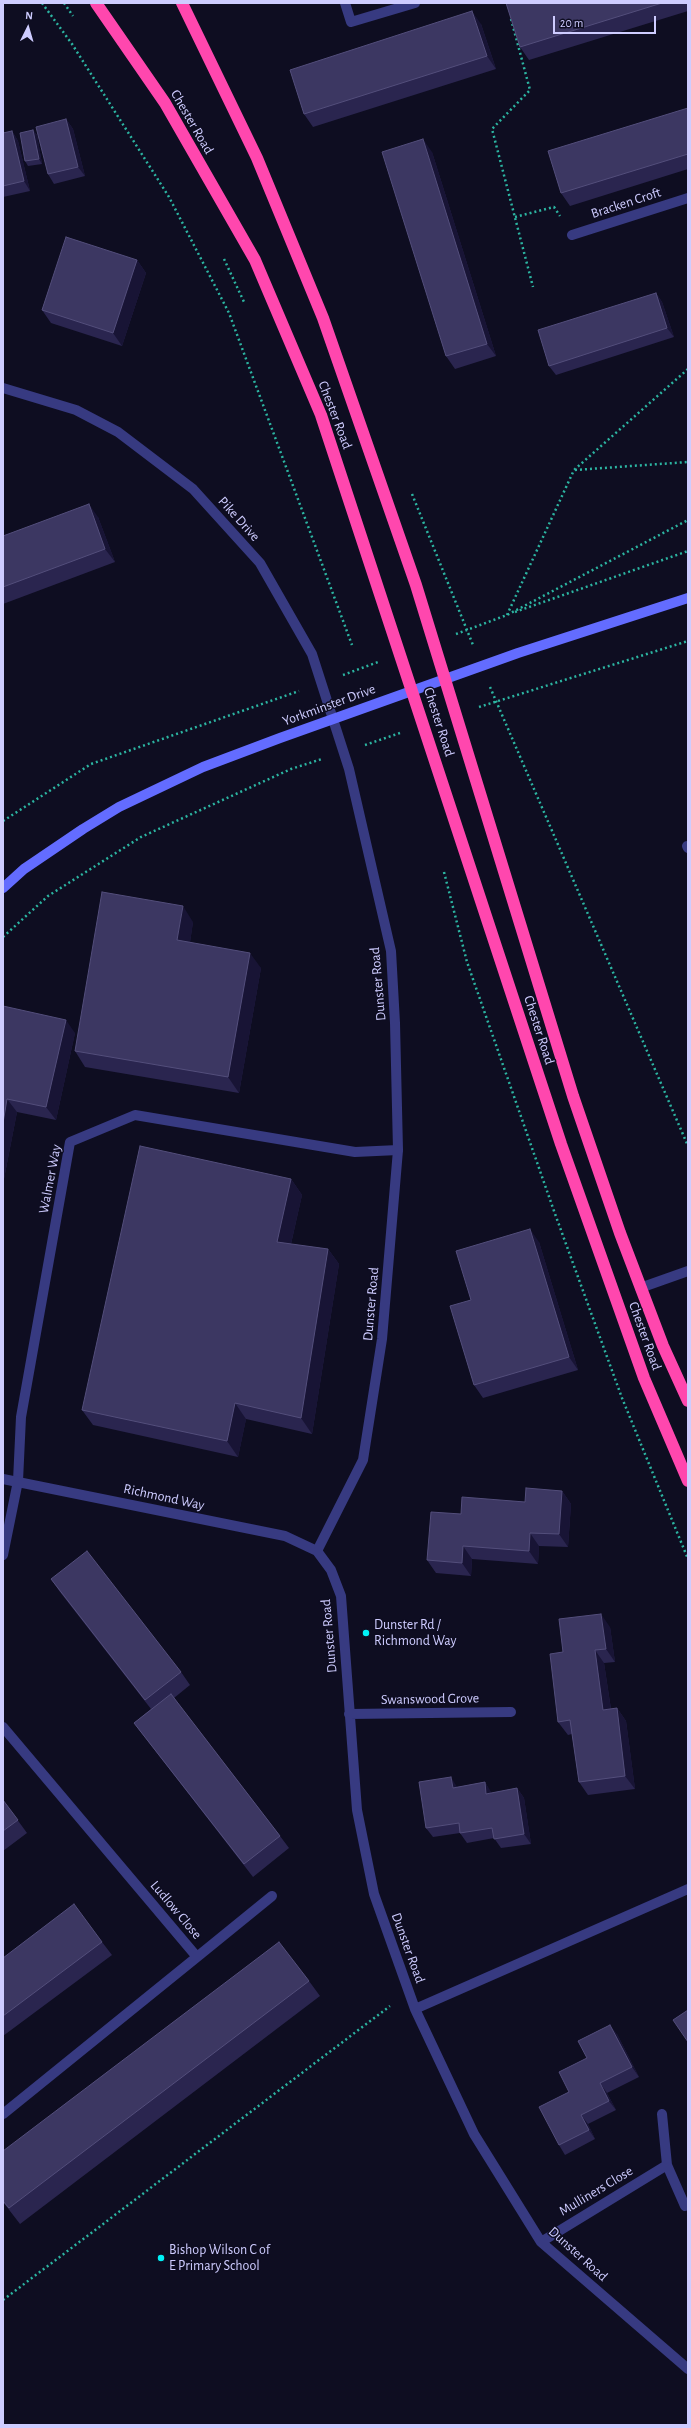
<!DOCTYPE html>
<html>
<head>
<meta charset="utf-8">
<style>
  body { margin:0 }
  #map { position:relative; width:691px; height:2428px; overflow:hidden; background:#0e0d21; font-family:"Alegreya Sans",sans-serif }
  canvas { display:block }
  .frame { position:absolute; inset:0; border:4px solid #ceccff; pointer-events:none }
  .north { position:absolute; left:8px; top:8px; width:40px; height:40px; -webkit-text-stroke:3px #0e0d21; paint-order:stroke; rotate:5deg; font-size:11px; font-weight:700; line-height:16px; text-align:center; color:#ceccff }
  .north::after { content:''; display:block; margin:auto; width:14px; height:18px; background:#ceccff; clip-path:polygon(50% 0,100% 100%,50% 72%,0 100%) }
  .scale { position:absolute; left:553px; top:16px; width:103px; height:18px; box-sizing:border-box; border:2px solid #ceccff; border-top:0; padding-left:5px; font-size:12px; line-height:14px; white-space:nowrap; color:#ceccff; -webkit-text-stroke:3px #0e0d21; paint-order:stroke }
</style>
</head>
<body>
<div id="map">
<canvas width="691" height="2428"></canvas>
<div class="frame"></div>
<div class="north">N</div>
<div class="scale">20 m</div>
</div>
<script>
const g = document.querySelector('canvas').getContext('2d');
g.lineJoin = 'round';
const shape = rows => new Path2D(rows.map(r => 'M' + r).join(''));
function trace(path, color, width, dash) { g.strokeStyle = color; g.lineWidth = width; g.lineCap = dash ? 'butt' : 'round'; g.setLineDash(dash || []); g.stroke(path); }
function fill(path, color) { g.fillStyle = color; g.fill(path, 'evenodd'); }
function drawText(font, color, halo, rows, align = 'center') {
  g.font = font + ' "Alegreya Sans",sans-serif'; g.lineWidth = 3; g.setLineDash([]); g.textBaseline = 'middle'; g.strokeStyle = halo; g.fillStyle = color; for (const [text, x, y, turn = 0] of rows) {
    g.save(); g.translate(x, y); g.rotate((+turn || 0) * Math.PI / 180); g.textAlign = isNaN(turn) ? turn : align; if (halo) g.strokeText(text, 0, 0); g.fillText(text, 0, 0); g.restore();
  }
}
const path = shape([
  [42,3,72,44,169,197,229,313,352,645],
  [64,3,73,16],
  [511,19,530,90,492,129,533,287],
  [515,217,554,207,560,216],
  [224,259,244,302],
  [575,470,688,462],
  [412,494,473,645],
  [515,612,688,551],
  [507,615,574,470,688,369],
  [456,634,507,615,688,520],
  [343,675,378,662],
  [490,687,688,1146],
  [479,707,688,641],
  [365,745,400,733],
  [3,821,91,764,299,691],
  [444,872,467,962,554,1211,622,1398,688,1559],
  [3,937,48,896,141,837,291,769,322,759],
  [3,2300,390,2006]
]);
const lane = shape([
  [687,846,688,848],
  [18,1481,21,1417,70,1142,135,1115,355,1152,398,1150]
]);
const street = shape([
  [345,3,351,22,415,3],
  [572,235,688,198],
  [3,388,76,410,118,432,193,489,260,563,312,654,349,769,391,951,395,1023,398,1150,382,1339,363,1460,317,1551],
  [640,1288,688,1271],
  [3,1479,285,1536,317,1551],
  [317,1551,331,1570,341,1596,357,1810,374,1894,415,2009,474,2134,541,2242,688,2369],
  [3,1555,18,1481],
  [349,1714,511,1712],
  [3,1727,197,1957,3,2114],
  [197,1957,272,1896],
  [415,2009,688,1889],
  [662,2114,667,2165,685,2206],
  [541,2242,667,2165]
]);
const secondary = shape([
  [3,888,24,869,83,829,119,807,203,767,280,738,518,653,688,598]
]);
const highway = shape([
  [96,3,165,103,255,260,321,415,561,1144,644,1378,688,1481],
  [182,3,257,158,323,318,416,585,573,1096,620,1233,663,1346,688,1401]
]);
const wall = shape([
  [506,3,688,3,688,11,529,60,520,47],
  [481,24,496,69,313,127,304,114],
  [688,108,688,169,570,206,561,193],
  [66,119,73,129,85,176,54,184,48,174],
  [33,130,37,135,42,164,28,166,25,161],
  [12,131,18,141,30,191,3,197,3,133],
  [432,152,496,356,455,369,446,356],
  [137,260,146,273,122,346,51,323,42,310],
  [656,293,662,302,674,337,556,375,549,366],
  [98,517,115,562,3,604,3,536],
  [193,922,190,942,261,968,239,1093,85,1067,75,1051],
  [3,1006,75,1033,56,1120,17,1112,3,1184],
  [291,1179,302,1195,291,1244,328,1249,339,1264,312,1434,246,1419,238,1457,93,1425,82,1410],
  [539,1242,578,1370,483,1398,474,1385,471,1300],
  [562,1491,571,1504,568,1547,539,1546,538,1564,472,1559,471,1576,436,1573,427,1560,461,1514,525,1502],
  [51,1579,181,1672,190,1685,174,1698,280,1836,289,1848,253,1877,143,1735,134,1723,151,1709,60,1592],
  [610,1627,615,1662,604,1663,611,1709,617,1708,626,1721,635,1789,588,1795,579,1782,572,1734,568,1735,558,1722,563,1652],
  [485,1782,491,1793,517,1788,524,1798,531,1844,501,1848,494,1838,467,1843,460,1833,433,1837,426,1828,457,1787],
  [3,1800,27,1833,3,1851],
  [102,1942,112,1955,3,2036,3,1958],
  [309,1981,320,1996,20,2224,3,2202,3,2151],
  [617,2034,639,2077,607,2093,616,2110,588,2124,595,2139,565,2155,559,2145,569,2092]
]);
const shadedWall = shape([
  [472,11,481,24,496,69,487,56],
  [66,119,73,129,85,176,78,167],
  [33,130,37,135,42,164,39,159],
  [12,131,18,141,30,191,24,181],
  [423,139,432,152,496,356,487,344],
  [137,260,146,273,122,346,113,333],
  [656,293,662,302,674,337,667,328],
  [89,504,98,517,115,562,105,549],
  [183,906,193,922,188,956,177,940],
  [250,953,261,968,239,1093,228,1077],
  [66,1020,75,1033,56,1120,46,1107],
  [7,1099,17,1112,3,1184,3,1123],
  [291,1179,302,1195,288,1257,277,1242],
  [530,1229,539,1242,578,1370,569,1357],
  [328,1249,339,1264,312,1434,301,1418],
  [235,1403,246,1419,238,1457,227,1441],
  [562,1491,571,1504,568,1547,559,1534],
  [530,1533,539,1546,538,1564,529,1551],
  [463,1546,472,1559,471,1576,462,1563],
  [601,1614,610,1627,615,1662,606,1649],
  [595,1650,604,1663,613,1723,603,1710],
  [617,1708,626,1721,635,1789,625,1776],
  [451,1777,457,1787,459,1797,453,1788],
  [485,1782,491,1792,493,1803,486,1794],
  [517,1788,524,1798,531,1844,524,1834],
  [610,2025,617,2034,639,2077,632,2067],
  [600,2083,607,2093,616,2110,609,2101],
  [581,2115,588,2124,595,2139,589,2130]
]);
const building = shape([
  [506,3,662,3,520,47,506,3],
  [472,11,487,56,304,114,290,70,472,11],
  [688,108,688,154,561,193,548,151,688,108],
  [66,119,78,167,48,174,36,127,66,119],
  [33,130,39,159,25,161,20,133,33,130],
  [12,131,24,181,3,186,3,133,12,131],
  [423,139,487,344,446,356,382,152,423,139],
  [66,237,137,260,113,333,42,310,66,237],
  [656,293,667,328,549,366,538,330,656,293],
  [89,504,105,549,3,587,3,536,89,504],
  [102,892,183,906,177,940,250,953,228,1077,75,1051,102,892],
  [3,1006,66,1020,46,1107,7,1099,3,1123,3,1006],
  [140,1146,291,1179,277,1242,328,1249,301,1418,235,1403,227,1441,82,1410,140,1146],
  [530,1229,569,1357,474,1385,450,1306,471,1300,456,1251,530,1229],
  [526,1488,562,1491,559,1534,530,1533,529,1551,463,1546,462,1563,427,1560,431,1512,461,1514,462,1497,525,1502,526,1488],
  [87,1551,181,1672,145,1700,51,1579,87,1551],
  [601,1614,606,1649,595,1650,603,1710,617,1708,625,1776,579,1782,570,1720,558,1722,550,1654,563,1652,559,1619,601,1614],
  [171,1694,280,1836,244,1864,134,1723,171,1694],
  [451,1777,453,1788,485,1782,486,1794,517,1788,524,1834,494,1839,492,1828,460,1833,459,1823,426,1828,419,1782,451,1777],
  [3,1800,18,1820,3,1831,3,1800],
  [74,1904,102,1942,3,2016,3,1958,74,1904],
  [279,1942,309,1981,9,2208,3,2201,3,2151,279,1942],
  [688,2010,688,2042,673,2020,688,2010],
  [610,2025,632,2067,600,2083,609,2101,581,2115,589,2130,559,2145,539,2107,569,2092,559,2072,587,2058,578,2041,610,2025]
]);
const markers = [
  [366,1633,4,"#00f2f7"],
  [161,2258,4,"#00f2f7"]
];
const streetNames = [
  ["Chester Road",192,122,60],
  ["Bracken Croft",626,203,-18],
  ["Chester Road",335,415,69],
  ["Pike Drive",239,519,48],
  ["Yorkminster Drive",329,705,-20],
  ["Chester Road",439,722,72],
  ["Dunster Road",378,984,-95],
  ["Chester Road",539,1030,72],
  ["Walmer Way",50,1179,-79],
  ["Dunster Road",371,1304,-85],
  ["Chester Road",645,1336,70],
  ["Richmond Way",164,1497,12],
  ["Dunster Road",329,1636,-95],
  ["Swanswood Grove",430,1699,-1],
  ["Ludlow Close",176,1910,50],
  ["Dunster Road",408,1948,70],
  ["Mulliners Close",596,2191,-31],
  ["Dunster Road",578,2254,42]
];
const poiNames = [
  ["Dunster Rd /",374,1625],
  ["Richmond Way",374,1641],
  ["Bishop Wilson C of",169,2250],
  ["E Primary School",169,2266]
];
trace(path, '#2cb4a1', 2.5, [2, 3]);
trace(lane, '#373a81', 10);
trace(street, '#373a81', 10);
trace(secondary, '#636cff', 10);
trace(highway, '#ff47ae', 12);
fill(wall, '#2a254f');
fill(shadedWall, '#181435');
fill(building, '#3c3762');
trace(building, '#534e7b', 1);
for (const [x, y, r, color] of markers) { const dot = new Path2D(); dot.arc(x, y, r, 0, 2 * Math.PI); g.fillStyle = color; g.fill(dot); trace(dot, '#0e0d21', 1.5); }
drawText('14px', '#ceccff', '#0e0d21', streetNames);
drawText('14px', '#ceccff', '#0e0d21', poiNames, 'left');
</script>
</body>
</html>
